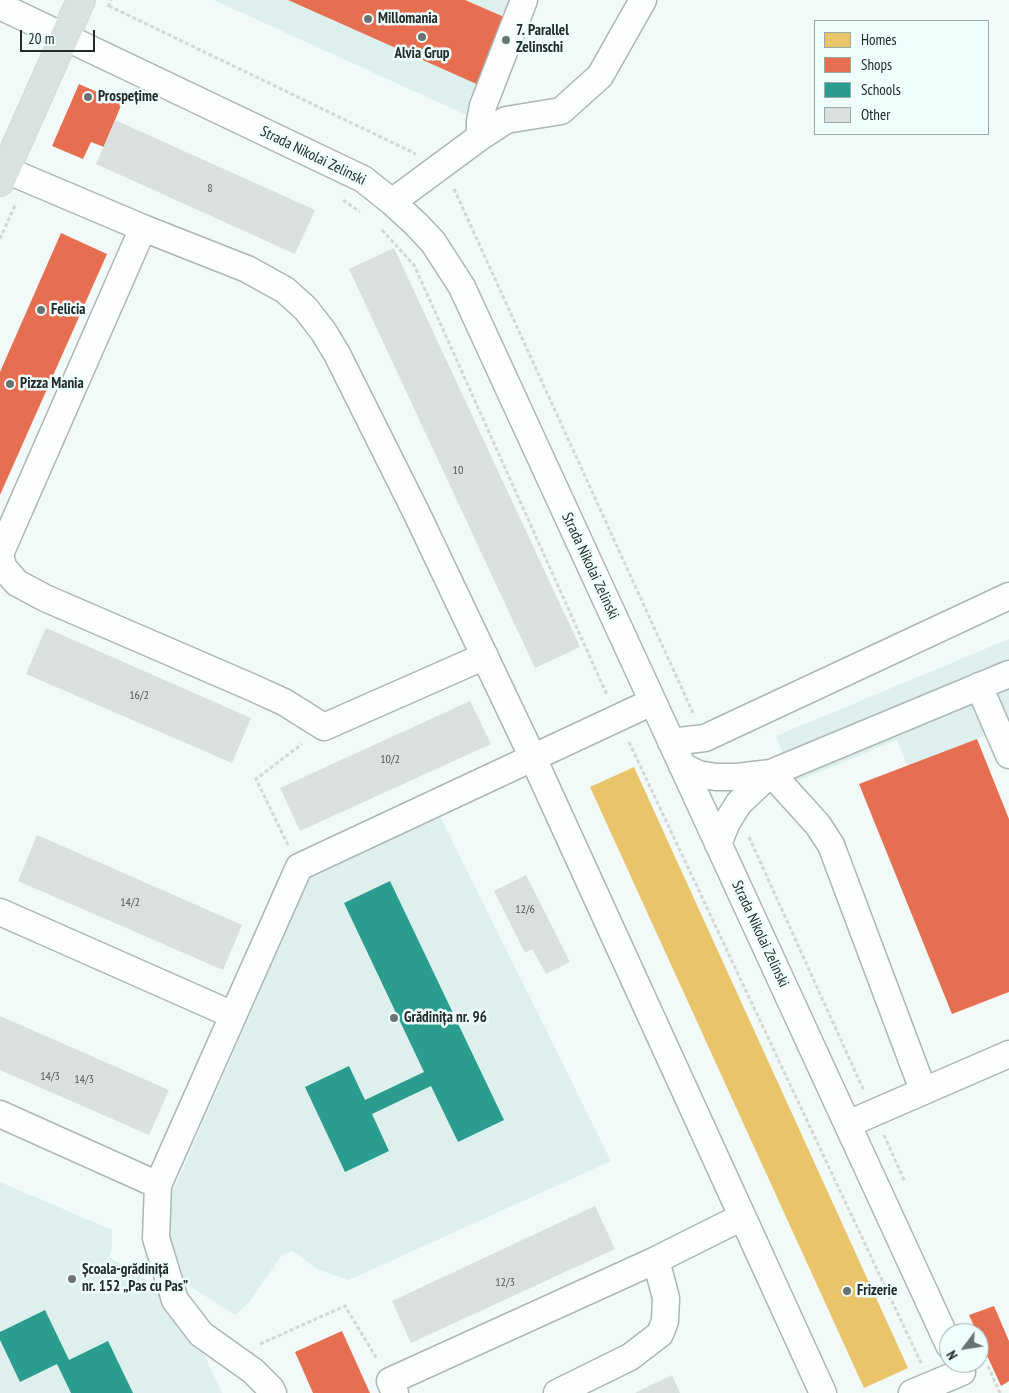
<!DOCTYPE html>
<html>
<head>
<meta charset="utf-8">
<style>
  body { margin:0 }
  #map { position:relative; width:1009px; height:1393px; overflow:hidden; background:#f1faf8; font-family:"PT Sans Narrow",sans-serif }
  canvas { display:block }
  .legend { position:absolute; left:814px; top:20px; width:175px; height:115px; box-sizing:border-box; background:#edfefb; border:1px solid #9ca9a7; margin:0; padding:6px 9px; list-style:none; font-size:15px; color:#232a29 }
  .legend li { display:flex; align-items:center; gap:10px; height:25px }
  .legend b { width:25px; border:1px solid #9ca9a7 }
  .north { position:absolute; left:939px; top:1323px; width:50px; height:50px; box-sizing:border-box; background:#edfefb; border:1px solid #9ca9a7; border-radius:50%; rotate:239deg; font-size:14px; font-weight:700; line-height:20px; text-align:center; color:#232a29 }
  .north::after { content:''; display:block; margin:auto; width:18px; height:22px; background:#6b7371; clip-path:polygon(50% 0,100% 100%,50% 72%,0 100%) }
  .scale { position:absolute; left:20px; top:30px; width:75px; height:22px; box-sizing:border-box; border:2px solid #232a29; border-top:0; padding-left:6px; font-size:15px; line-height:18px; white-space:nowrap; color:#232a29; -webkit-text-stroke:4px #edfefb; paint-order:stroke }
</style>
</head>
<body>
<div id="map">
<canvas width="1009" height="1393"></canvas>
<ul class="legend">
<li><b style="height:14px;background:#e9c46a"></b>Homes</li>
<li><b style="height:14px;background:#e76f51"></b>Shops</li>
<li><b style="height:14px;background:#2a9d8f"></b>Schools</li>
<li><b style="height:14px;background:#d9e0df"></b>Other</li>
</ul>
<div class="north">N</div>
<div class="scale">20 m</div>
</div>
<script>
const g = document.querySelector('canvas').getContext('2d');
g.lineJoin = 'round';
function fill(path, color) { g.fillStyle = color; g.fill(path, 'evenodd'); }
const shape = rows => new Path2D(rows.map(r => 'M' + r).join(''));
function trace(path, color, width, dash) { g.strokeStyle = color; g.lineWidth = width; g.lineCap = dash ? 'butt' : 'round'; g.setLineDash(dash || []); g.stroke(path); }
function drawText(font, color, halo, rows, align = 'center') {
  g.font = font + ' "PT Sans Narrow",sans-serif'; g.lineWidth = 5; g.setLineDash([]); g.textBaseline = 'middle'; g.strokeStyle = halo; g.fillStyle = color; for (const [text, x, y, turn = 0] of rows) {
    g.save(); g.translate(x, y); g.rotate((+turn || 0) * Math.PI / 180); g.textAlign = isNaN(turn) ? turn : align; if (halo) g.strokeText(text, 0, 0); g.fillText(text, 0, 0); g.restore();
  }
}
const built = shape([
  [214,0,538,0,488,125],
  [1009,639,1009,720,999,730,908,767,897,740,795,782,776,736],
  [438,812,611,1161,349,1280,319,1270,292,1251,282,1255,250,1301,235,1315,144,1257,311,875],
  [0,1182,112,1230,112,1249,109,1257,179,1300,222,1393,0,1393]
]);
const homes = shape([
  [634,767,908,1368,864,1388,590,787]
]);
const shops = shape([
  [288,0,465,0,511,20,481,86],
  [79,84,122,103,104,147,91,142,83,159,52,146],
  [61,233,107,254,0,495,0,372],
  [977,739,1009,819,1009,992,952,1014,859,784],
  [994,1306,1009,1341,1009,1381,1001,1386,979,1338,979,1333,977,1333,969,1315],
  [342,1331,370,1393,313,1393,295,1352]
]);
const schools = shape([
  [390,881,504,1120,458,1142,431,1086,372,1114,389,1151,345,1172,305,1087,349,1066,365,1100,424,1072,344,903],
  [45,1310,69,1360,108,1341,133,1393,71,1393,57,1364,20,1382,0,1340,0,1332]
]);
const building = shape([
  [115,120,315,210,295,254,96,164],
  [394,248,580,647,535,668,349,269],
  [46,628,251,718,232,763,26,674],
  [470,701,491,744,300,831,280,788],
  [37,835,242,925,223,970,18,881],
  [526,875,570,962,546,974,532,949,525,953,494,891],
  [0,1016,169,1090,149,1135,0,1070],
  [595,1206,615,1249,411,1343,392,1301],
  [672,1375,680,1393,635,1393]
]);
const path = shape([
  [109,6,416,154],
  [108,7,111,0],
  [454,189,694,715],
  [343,200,360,212],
  [382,230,414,265,607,695],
  [0,239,16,203],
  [629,742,921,1363],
  [749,837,864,1091],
  [288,845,256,779,302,744],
  [884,1135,905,1182],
  [260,1344,345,1306,377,1359],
  [979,1346,984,1356],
  [988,1366,1000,1393]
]);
const minor = shape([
  [0,6,363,179,392,202,416,224,433,242,462,287,949,1345],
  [480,137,480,121,483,106,524,0],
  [6,170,143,228,247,269,285,290,306,309,323,331,337,354,416,512,533,758,823,1393],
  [392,202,480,137,506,120,561,111,600,76,643,0],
  [0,553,3,567,17,583,45,598,251,687,284,702,324,727,485,656],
  [0,554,143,228],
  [979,686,1009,755],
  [671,742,705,738,1009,596],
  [682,766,698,774,716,777,737,777,771,773,1009,674],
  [771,773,818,825,831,845,923,1090],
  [718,844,727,822,739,803,771,773],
  [0,912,233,1015],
  [0,1114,158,1185,299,867,652,702],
  [848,1124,1009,1054],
  [158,1185,156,1238,175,1300,201,1334,253,1371,271,1389,273,1393],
  [395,1393,390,1381,656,1260,742,1217],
  [557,1393,630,1357,660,1334,665,1321,666,1298,656,1260],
  [912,1393,962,1372]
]);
const major = shape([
  [0,182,81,0]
]);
const markers = [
  [368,19,5,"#6b7371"],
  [422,37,5,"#6b7371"],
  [506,40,5,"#6b7371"],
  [88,97,5,"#6b7371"],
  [41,310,5,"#6b7371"],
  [10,384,5,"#6b7371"],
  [394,1018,5,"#6b7371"],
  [72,1279,5,"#6b7371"],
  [847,1291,5,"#6b7371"]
];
const numberNames = [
  ["8",210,189],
  ["10",458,471],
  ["16/2",139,696],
  ["10/2",390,760],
  ["14/2",130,903],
  ["12/6",525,910],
  ["14/3",50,1077],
  ["14/3",84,1080],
  ["12/3",505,1283]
];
const poiNames = [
  ["Millomania",378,19],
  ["7. Parallel",516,31],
  ["Zelinschi",516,48],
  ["Alvia Grup",422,54,"center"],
  ["Prospețime",98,97],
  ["Felicia",51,310],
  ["Pizza Mania",20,384],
  ["Grădinița nr. 96",404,1018],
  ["Școala-grădiniță",82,1270],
  ["nr. 152 „Pas cu Pas”",82,1287],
  ["Frizerie",857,1291]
];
const streetNames = [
  ["Strada Nikolai Zelinski",313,156,26],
  ["Strada Nikolai Zelinski",590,566,65],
  ["Strada Nikolai Zelinski",760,934,65]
];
fill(built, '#def0ed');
fill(homes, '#e9c46a');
fill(shops, '#e76f51');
fill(schools, '#2a9d8f');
fill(building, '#d9e0df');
trace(minor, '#aeb6b4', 29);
trace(major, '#d2d7d6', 30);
trace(path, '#d5d7d7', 3, [4, 2.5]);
trace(minor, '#fdfefe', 26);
trace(major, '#d9e2e1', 28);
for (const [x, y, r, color] of markers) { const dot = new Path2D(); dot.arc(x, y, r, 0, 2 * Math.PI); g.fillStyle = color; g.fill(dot); trace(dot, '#edfefb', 2); }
drawText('12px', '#525a58', null, numberNames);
drawText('bold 15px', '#232a29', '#edfefb', poiNames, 'left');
drawText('15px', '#232a29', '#edfefb', streetNames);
</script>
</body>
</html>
